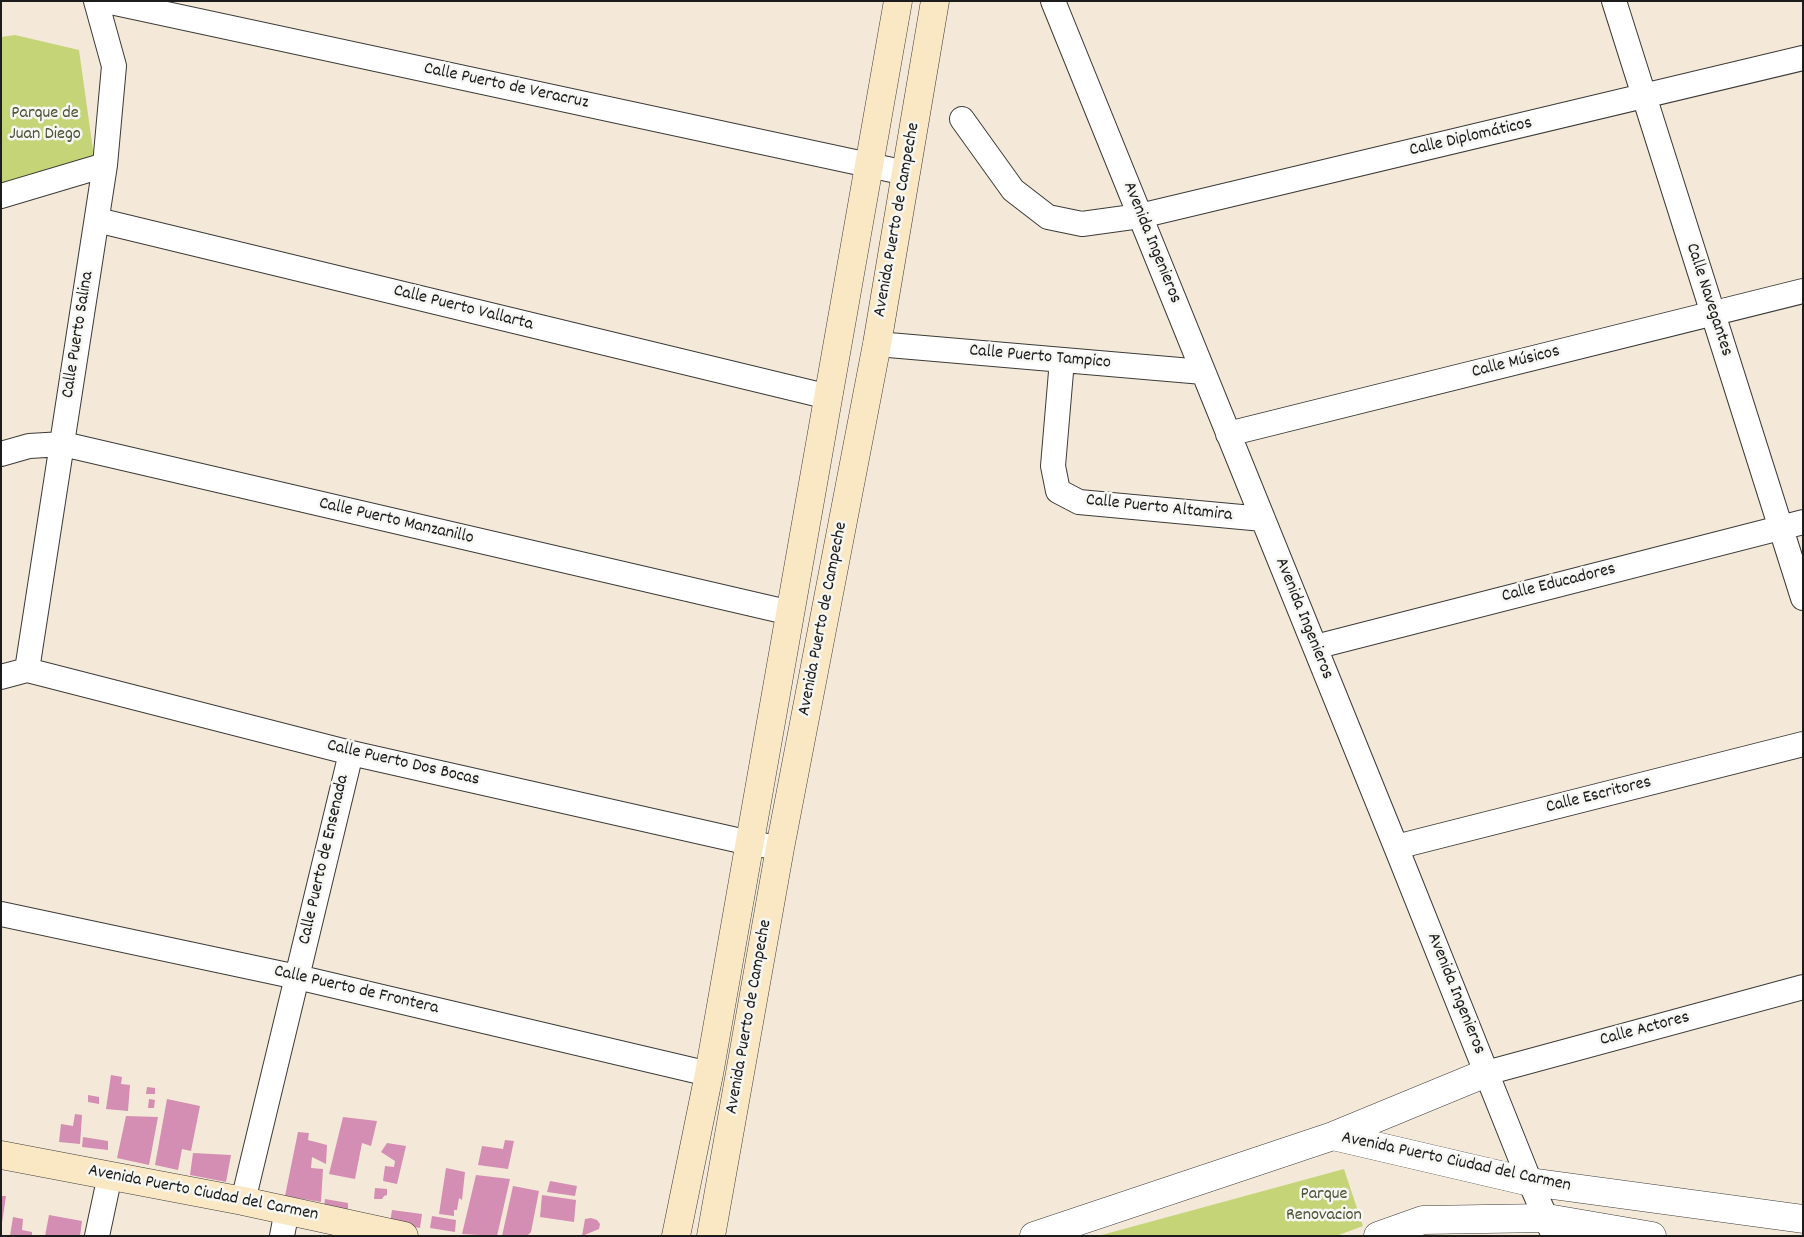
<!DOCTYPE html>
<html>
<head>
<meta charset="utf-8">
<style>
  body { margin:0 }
  #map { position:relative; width:1804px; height:1237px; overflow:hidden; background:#f4e9d8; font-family:Dekko,sans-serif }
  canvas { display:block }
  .frame { position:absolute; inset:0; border:2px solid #1c1c1c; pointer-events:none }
</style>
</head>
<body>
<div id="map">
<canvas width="1804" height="1237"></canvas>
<div class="frame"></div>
</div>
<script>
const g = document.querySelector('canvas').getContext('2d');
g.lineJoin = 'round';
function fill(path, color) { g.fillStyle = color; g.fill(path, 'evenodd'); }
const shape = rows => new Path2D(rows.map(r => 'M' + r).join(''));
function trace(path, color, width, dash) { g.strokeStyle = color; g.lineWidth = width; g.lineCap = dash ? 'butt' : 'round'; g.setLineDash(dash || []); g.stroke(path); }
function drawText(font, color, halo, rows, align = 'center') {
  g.font = font + ' Dekko,sans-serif'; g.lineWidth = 5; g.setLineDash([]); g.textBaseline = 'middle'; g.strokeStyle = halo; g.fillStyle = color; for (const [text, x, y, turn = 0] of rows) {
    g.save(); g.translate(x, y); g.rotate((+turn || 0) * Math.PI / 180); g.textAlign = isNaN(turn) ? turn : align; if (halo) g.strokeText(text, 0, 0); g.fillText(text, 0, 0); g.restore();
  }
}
const green = shape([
  [15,35,79,50,94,157,1,183,1,37],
  [1344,1169,1363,1226,1336,1236,1098,1236]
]);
const building = shape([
  [111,1075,122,1077,121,1084,130,1085,128,1111,106,1109],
  [147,1087,155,1088,155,1094,146,1094],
  [88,1095,99,1097,99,1104,88,1102],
  [149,1099,155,1100,154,1108,148,1108],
  [167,1099,200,1106,191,1151,182,1149,178,1170,155,1165],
  [75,1114,82,1115,80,1144,59,1142,61,1124,73,1126],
  [126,1116,158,1117,149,1165,117,1158],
  [343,1117,377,1121,371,1146,362,1143,355,1179,329,1174],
  [298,1132,309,1133,308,1140,327,1145,326,1164,312,1157,311,1168,323,1169,321,1202,285,1196],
  [83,1137,108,1141,108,1150,82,1147],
  [505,1140,514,1141,508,1169,478,1165,482,1146,503,1149],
  [387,1143,406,1146,397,1184,383,1181,385,1166,394,1167,395,1161,381,1152],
  [193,1153,231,1155,226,1182,190,1175],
  [446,1168,465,1172,462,1200,459,1198,457,1210,454,1210,454,1216,439,1214],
  [476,1175,510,1179,497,1236,462,1234],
  [550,1181,577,1186,575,1196,547,1192],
  [513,1186,539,1191,531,1232,527,1236,502,1236],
  [375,1188,387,1189,387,1195,384,1196,382,1199,374,1199],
  [542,1195,576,1200,574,1222,540,1217],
  [1,1196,6,1196,2,1223,1,1223],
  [325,1199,348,1203,348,1210,324,1206],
  [392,1210,422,1214,420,1228,390,1223],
  [49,1215,82,1221,80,1236,45,1236],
  [432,1216,456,1220,455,1232,430,1228],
  [13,1217,23,1219,22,1230,32,1232,32,1236,10,1236],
  [591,1218,597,1220,600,1224,599,1229,582,1236,585,1219]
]);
const minor = shape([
  [106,1,906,173],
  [1053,1,1396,847,1530,1182,1554,1236],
  [1614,1,1803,598],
  [962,119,1013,190,1048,217,1082,224,1140,216,1803,58],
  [1,196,105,165],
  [97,220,829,397],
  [877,344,1203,372],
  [1062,360,1053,466,1058,491,1079,502,1263,519],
  [1228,434,1803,291],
  [1,454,29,446,63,444,791,613],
  [1315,647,1803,522],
  [27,670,105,165,114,66,96,1],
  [1,677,27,670,351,753,750,843,780,848],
  [1396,847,1803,744],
  [1,914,297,977,709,1074],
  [1486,1073,1803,987],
  [243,1201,351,753],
  [97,1236,110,1175],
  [282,1236,287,1210]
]);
const tertiary = shape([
  [1333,1136,1486,1073],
  [1034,1236,1333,1136,1530,1182,1803,1219],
  [1378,1236,1423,1220,1547,1218,1652,1236]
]);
const secondary = shape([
  [1,1155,243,1201,404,1236],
  [676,1236,709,1074,898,1],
  [711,1236,780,848,877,344,935,1]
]);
const streetNames = [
  ["Calle Puerto de Veracruz",506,87,12],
  ["Calle Diplomáticos",1471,138,-13],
  ["Avenida Puerto de Campeche",898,220,-80],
  ["Avenida Ingenieros",1151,243,68],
  ["Calle Navegantes",1708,300,72],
  ["Calle Puerto Vallarta",463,309,14],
  ["Calle Puerto Salina",79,335,-81],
  ["Calle Puerto Tampico",1040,358,5],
  ["Calle Músicos",1516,363,-14],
  ["Calle Puerto Altamira",1159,509,6],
  ["Calle Puerto Manzanillo",396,522,13],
  ["Calle Educadores",1559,584,-14],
  ["Avenida Puerto de Campeche",824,619,-79],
  ["Avenida Ingenieros",1303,619,68],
  ["Calle Puerto Dos Bocas",403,764,13],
  ["Calle Escritores",1599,796,-14],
  ["Calle Puerto de Ensenada",325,860,-77],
  ["Calle Puerto de Frontera",356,991,13],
  ["Avenida Ingenieros",1455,994,68],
  ["Avenida Puerto de Campeche",750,1017,-80],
  ["Calle Actores",1645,1030,-15],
  ["Avenida Puerto Ciudad del Carmen",1456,1163,12],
  ["Avenida Puerto Ciudad del Carmen",203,1194,11]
];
const parkNames = [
  ["Parque de",45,115],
  ["Juan Diego",45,136],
  ["Parque",1324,1196],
  ["Renovacion",1324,1217]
];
fill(green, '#c4d477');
fill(building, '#d48db3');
trace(minor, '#3c3b38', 26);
trace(tertiary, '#3c3b38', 29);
trace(secondary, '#3c3b38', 29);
trace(minor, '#fff', 24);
trace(tertiary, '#fff', 28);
trace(secondary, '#fae7c3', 28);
drawText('18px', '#1c1c1c', '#f6f6f2', streetNames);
drawText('18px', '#4e5337', '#f6f6f2', parkNames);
</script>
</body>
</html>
